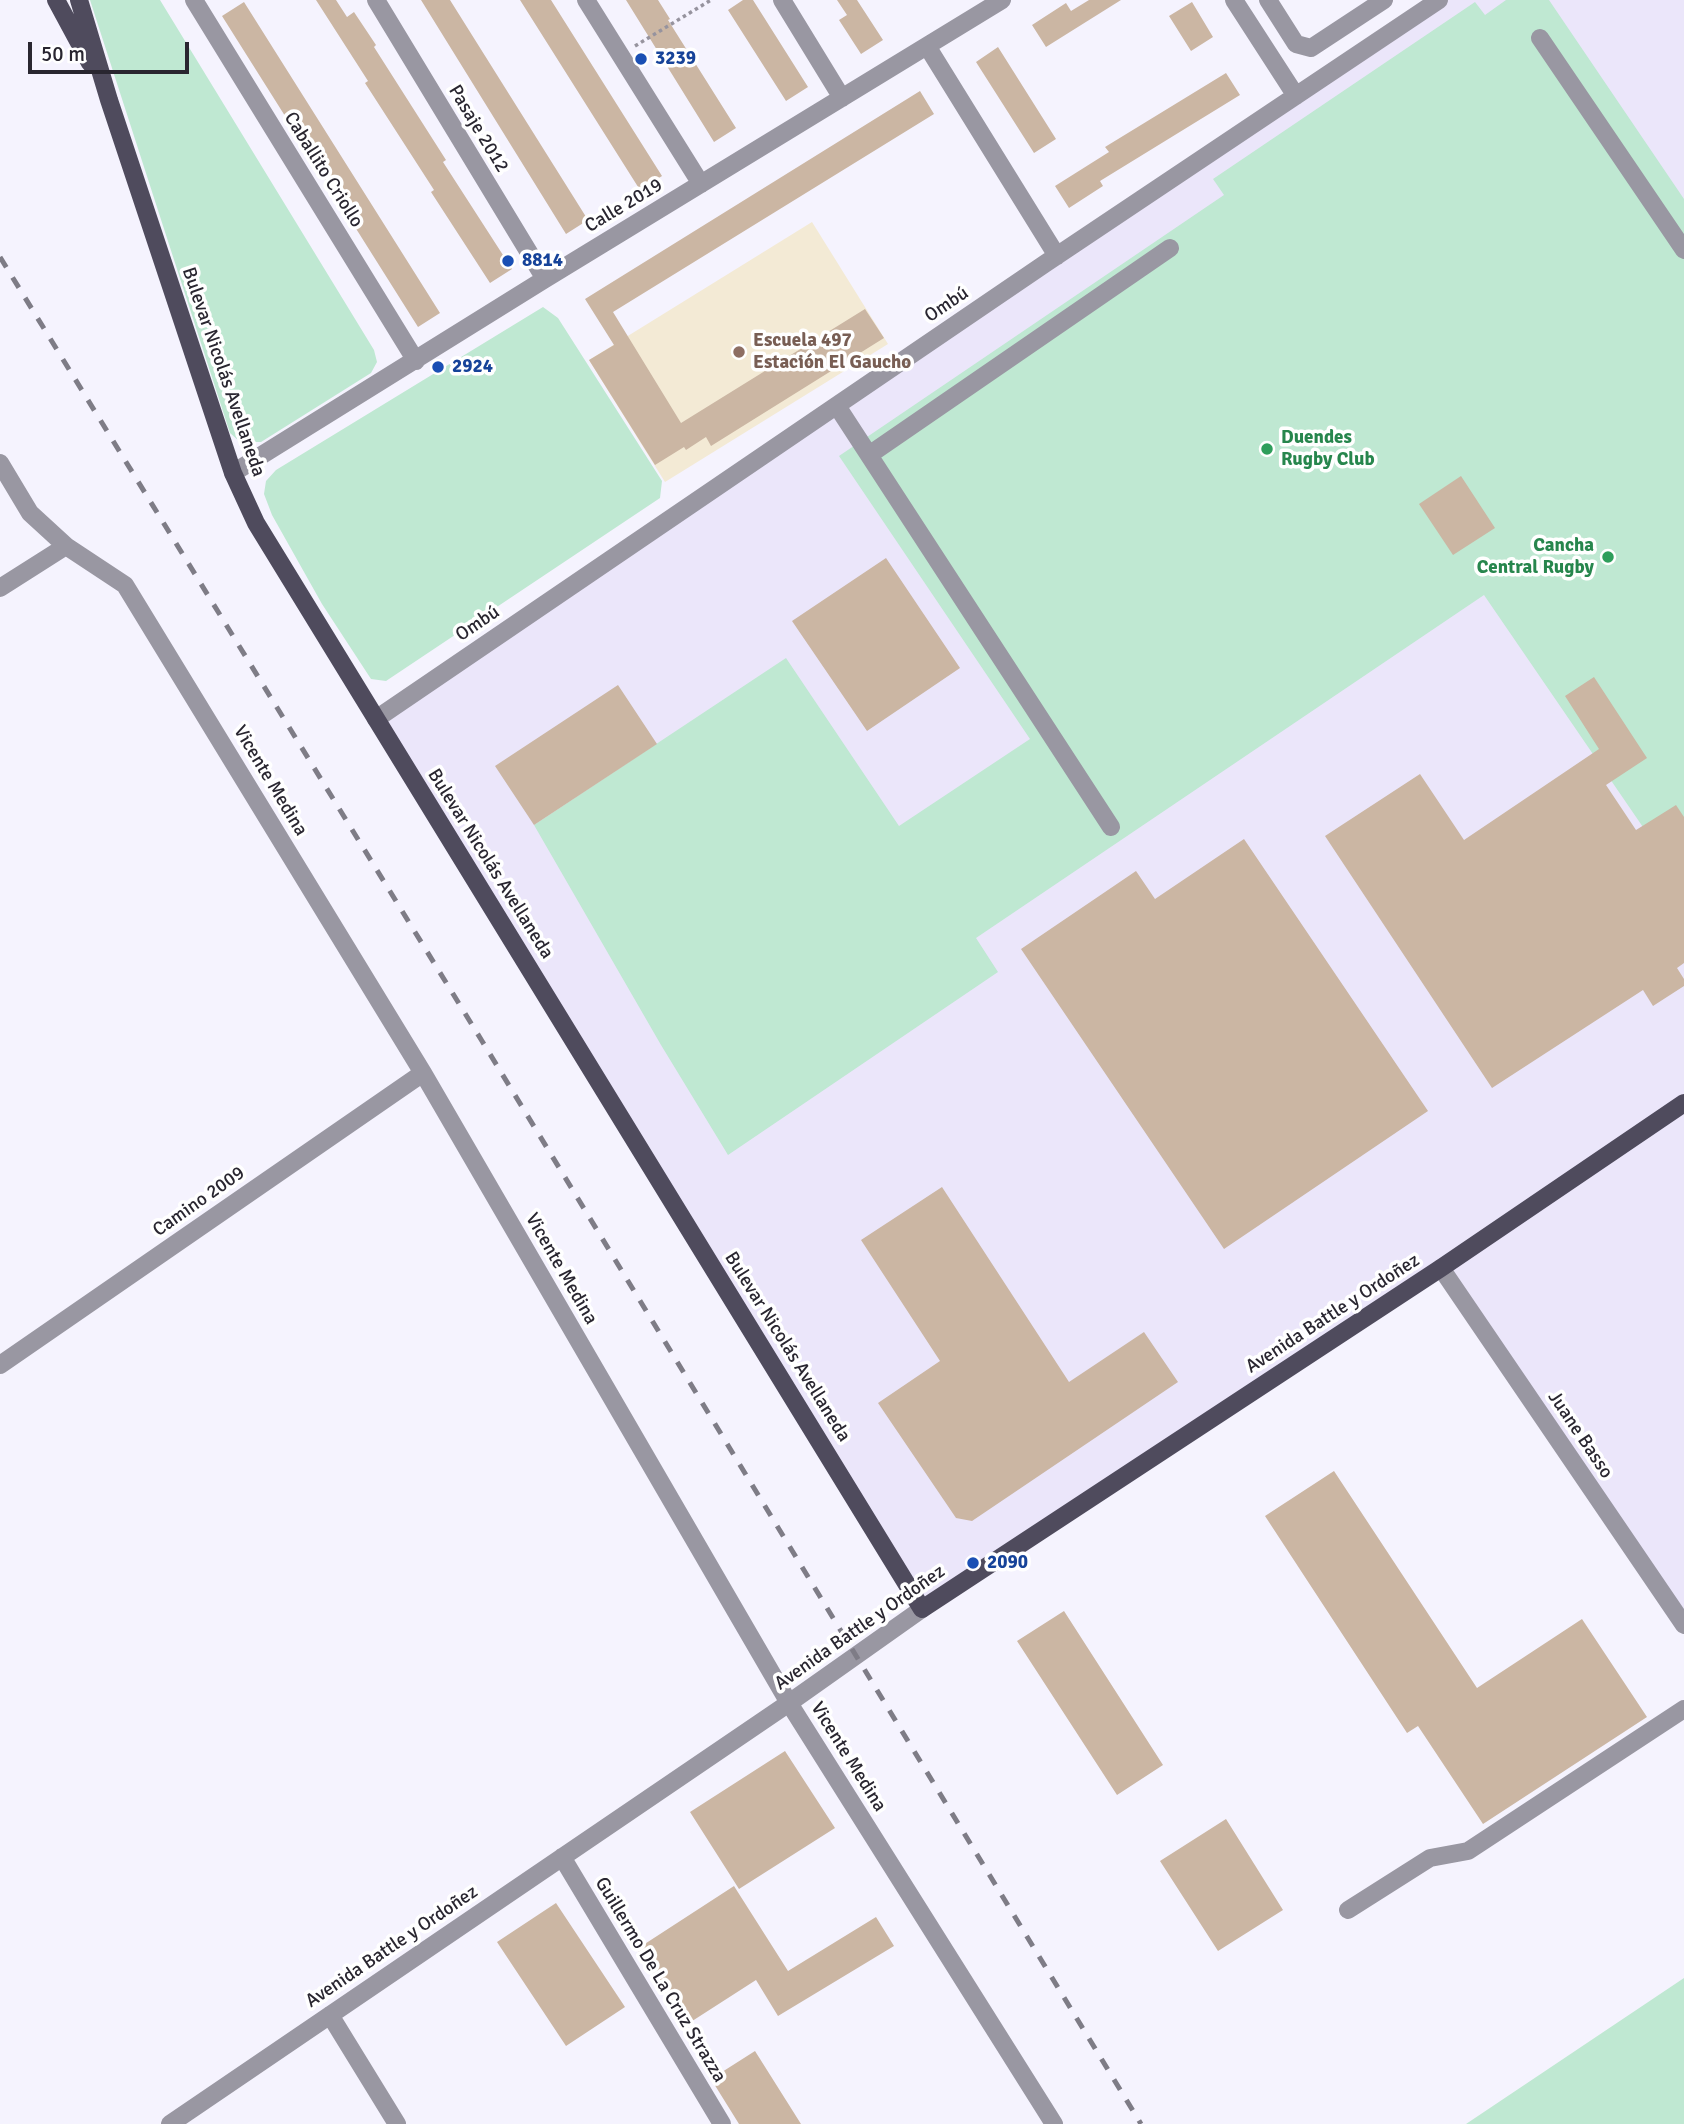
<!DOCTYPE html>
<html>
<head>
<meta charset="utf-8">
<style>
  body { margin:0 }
  #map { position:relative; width:1684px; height:2124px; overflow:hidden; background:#f5f3fe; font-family:Signika,sans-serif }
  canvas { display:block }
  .scale { position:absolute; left:28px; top:42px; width:161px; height:32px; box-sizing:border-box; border:4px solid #292630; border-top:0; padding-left:9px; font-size:21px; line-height:24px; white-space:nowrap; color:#292630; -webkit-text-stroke:5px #fff; paint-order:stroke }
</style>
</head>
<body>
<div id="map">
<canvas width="1684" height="2124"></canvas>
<div class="scale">50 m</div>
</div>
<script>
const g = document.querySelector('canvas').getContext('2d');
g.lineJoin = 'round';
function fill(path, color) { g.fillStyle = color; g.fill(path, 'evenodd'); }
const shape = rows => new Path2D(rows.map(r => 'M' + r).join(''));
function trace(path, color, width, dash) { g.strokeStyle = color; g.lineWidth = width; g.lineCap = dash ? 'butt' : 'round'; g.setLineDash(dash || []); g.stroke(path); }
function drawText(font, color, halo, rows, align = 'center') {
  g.font = font + ' Signika,sans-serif'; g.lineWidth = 7; g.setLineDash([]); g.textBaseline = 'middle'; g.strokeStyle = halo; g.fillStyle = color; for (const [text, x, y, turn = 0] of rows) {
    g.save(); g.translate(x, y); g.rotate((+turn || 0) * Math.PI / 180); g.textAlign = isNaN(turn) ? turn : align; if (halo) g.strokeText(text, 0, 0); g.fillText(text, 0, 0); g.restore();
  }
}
const built = shape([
  [1439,0,1684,0,1684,1625,1441,1269,922,1609,376,719]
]);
const education = shape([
  [812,222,888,344,665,482,589,360]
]);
const green = shape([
  [90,0,160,0,374,350,377,362,371,373,261,442,240,442,230,433],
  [1506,0,1549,0,1684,199,1684,887,1484,595,976,938,998,972,728,1155,661,1045,534,825,786,658,899,826,1030,739,839,456,1224,195,1213,179,1475,2,1485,15],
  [543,307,558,318,662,481,660,498,386,681,371,679,322,604,272,515,264,494,266,481,276,470],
  [1684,1978,1684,2124,1466,2124]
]);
const building = shape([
  [316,0,336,0,347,17,354,12,376,45,374,47,446,160,443,162,512,269,490,283,431,192,434,190,365,83,368,81],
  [421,0,450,0,588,220,566,234],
  [520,0,551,0,662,176,640,190],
  [626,0,658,0,670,19,668,20,736,128,714,142],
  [743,0,753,0,808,87,786,101,728,10],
  [837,0,857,0,883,40,861,54,839,20,847,15],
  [1089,0,1121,0,1046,47,1032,25,1066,3,1071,11],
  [244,2,440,313,418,327,222,16],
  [1192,2,1213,37,1191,51,1169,16],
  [998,47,1056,139,1034,153,976,62],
  [1226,73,1240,95,1100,181,1103,186,1069,208,1055,186,1109,152,1105,147],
  [920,91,934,114,613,312,681,423,865,309,884,338,711,446,706,437,686,450,684,447,655,465,589,360,614,345,585,299],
  [1461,476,1495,528,1453,555,1419,504],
  [886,558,960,668,867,731,792,621],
  [1594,677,1647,758,1606,785,1636,830,1676,805,1684,817,1684,963,1677,968,1684,979,1684,986,1653,1006,1643,990,1492,1088,1325,836,1420,774,1464,840,1599,749,1565,696],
  [618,685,657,744,534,825,495,766],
  [1244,839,1428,1111,1224,1249,1021,949,1136,871,1155,899],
  [942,1187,1069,1382,1144,1332,1178,1382,972,1521,956,1518,878,1403,940,1361,861,1240],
  [1334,1471,1477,1688,1582,1619,1647,1717,1483,1824,1418,1726,1407,1733,1265,1516],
  [1064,1611,1163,1765,1117,1795,1017,1641],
  [785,1751,835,1828,739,1889,690,1812],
  [1226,1819,1283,1910,1218,1951,1160,1861],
  [734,1886,788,1971,876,1917,894,1946,778,2016,756,1980,686,2025,637,1949],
  [556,1903,625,2007,566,2046,497,1942],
  [755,2051,801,2124,739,2124,711,2079]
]);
const path = shape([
  [635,46,711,0]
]);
const minor = shape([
  [194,0,416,361],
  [376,0,545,279],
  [586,0,701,184],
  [782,0,842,98],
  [1234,0,1296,96],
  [1268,0,1296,44,1311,48,1384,0],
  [1540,38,1684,250],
  [927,46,1057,256],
  [837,406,1111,827],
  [869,455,1170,248],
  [0,463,30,513,66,546,125,585,423,1073,789,1703,1054,2124],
  [233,473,545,279,1002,0],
  [0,588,66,546],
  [376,719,1046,263,1439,0],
  [1441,1268,1684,1625],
  [0,1365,423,1073],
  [562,1857,722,2124],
  [1348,1910,1430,1858,1468,1851,1684,1709],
  [330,2015,397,2124],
  [170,2124,789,1703,922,1609]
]);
const major = shape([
  [56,0,90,63],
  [79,0,109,100,233,473,256,523,922,1609,1441,1268,1684,1103]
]);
const rail = shape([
  [0,257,482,1041,1141,2124]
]);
const markers = [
  [641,59,7,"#1a4fb4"],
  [508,261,7,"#1a4fb4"],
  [739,352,7,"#8d6e63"],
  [438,367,7,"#1a4fb4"],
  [1267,449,7,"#2e9e5b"],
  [1608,557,7,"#2e9e5b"],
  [973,1563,7,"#1a4fb4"]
];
const transitNames = [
  ["3239",655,59],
  ["8814",522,261],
  ["2924",452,367],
  ["2090",987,1563]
];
const streetNames = [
  ["Pasaje 2012",478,129,59],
  ["Caballito Criollo",323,170,58],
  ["Calle 2019",624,206,-31],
  ["Ombú",947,305,-34],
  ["Bulevar Nicolás Avellaneda",223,372,71],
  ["Ombú",478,624,-34],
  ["Vicente Medina",270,781,59],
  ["Bulevar Nicolás Avellaneda",490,864,58],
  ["Camino 2009",199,1202,-35],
  ["Vicente Medina",561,1269,60],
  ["Avenida Battle y Ordoñez",1333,1314,-33],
  ["Bulevar Nicolás Avellaneda",787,1347,58],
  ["Juane Basso",1580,1435,56],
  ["Avenida Battle y Ordoñez",860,1628,-35],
  ["Vicente Medina",848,1757,58],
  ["Avenida Battle y Ordoñez",392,1947,-34],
  ["Guillermo De La Cruz Strazza",660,1980,59]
];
const educationNames = [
  ["Escuela 497",753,341],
  ["Estación El Gaucho",753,363]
];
const leisureNames = [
  ["Duendes",1281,438],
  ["Rugby Club",1281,460],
  ["Cancha",1594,546,"right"],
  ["Central Rugby",1594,568,"right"]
];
fill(built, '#ebe6fa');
fill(education, '#f3ead5');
fill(green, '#bfe8d2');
fill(building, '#cbb6a3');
trace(path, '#96939e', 3.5, [3.5, 3.5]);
trace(minor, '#9997a2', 18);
trace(major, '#4f4b5d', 18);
trace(rail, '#7e7c86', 5, [12, 12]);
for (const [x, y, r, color] of markers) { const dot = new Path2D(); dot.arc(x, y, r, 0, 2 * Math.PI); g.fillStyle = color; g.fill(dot); trace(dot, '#fff', 2.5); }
drawText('bold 19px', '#164399', '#fff', transitNames, 'left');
drawText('19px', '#292630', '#fff', streetNames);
drawText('bold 19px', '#785e54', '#fff', educationNames, 'left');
drawText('bold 19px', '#27864d', '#fff', leisureNames, 'left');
</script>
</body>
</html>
